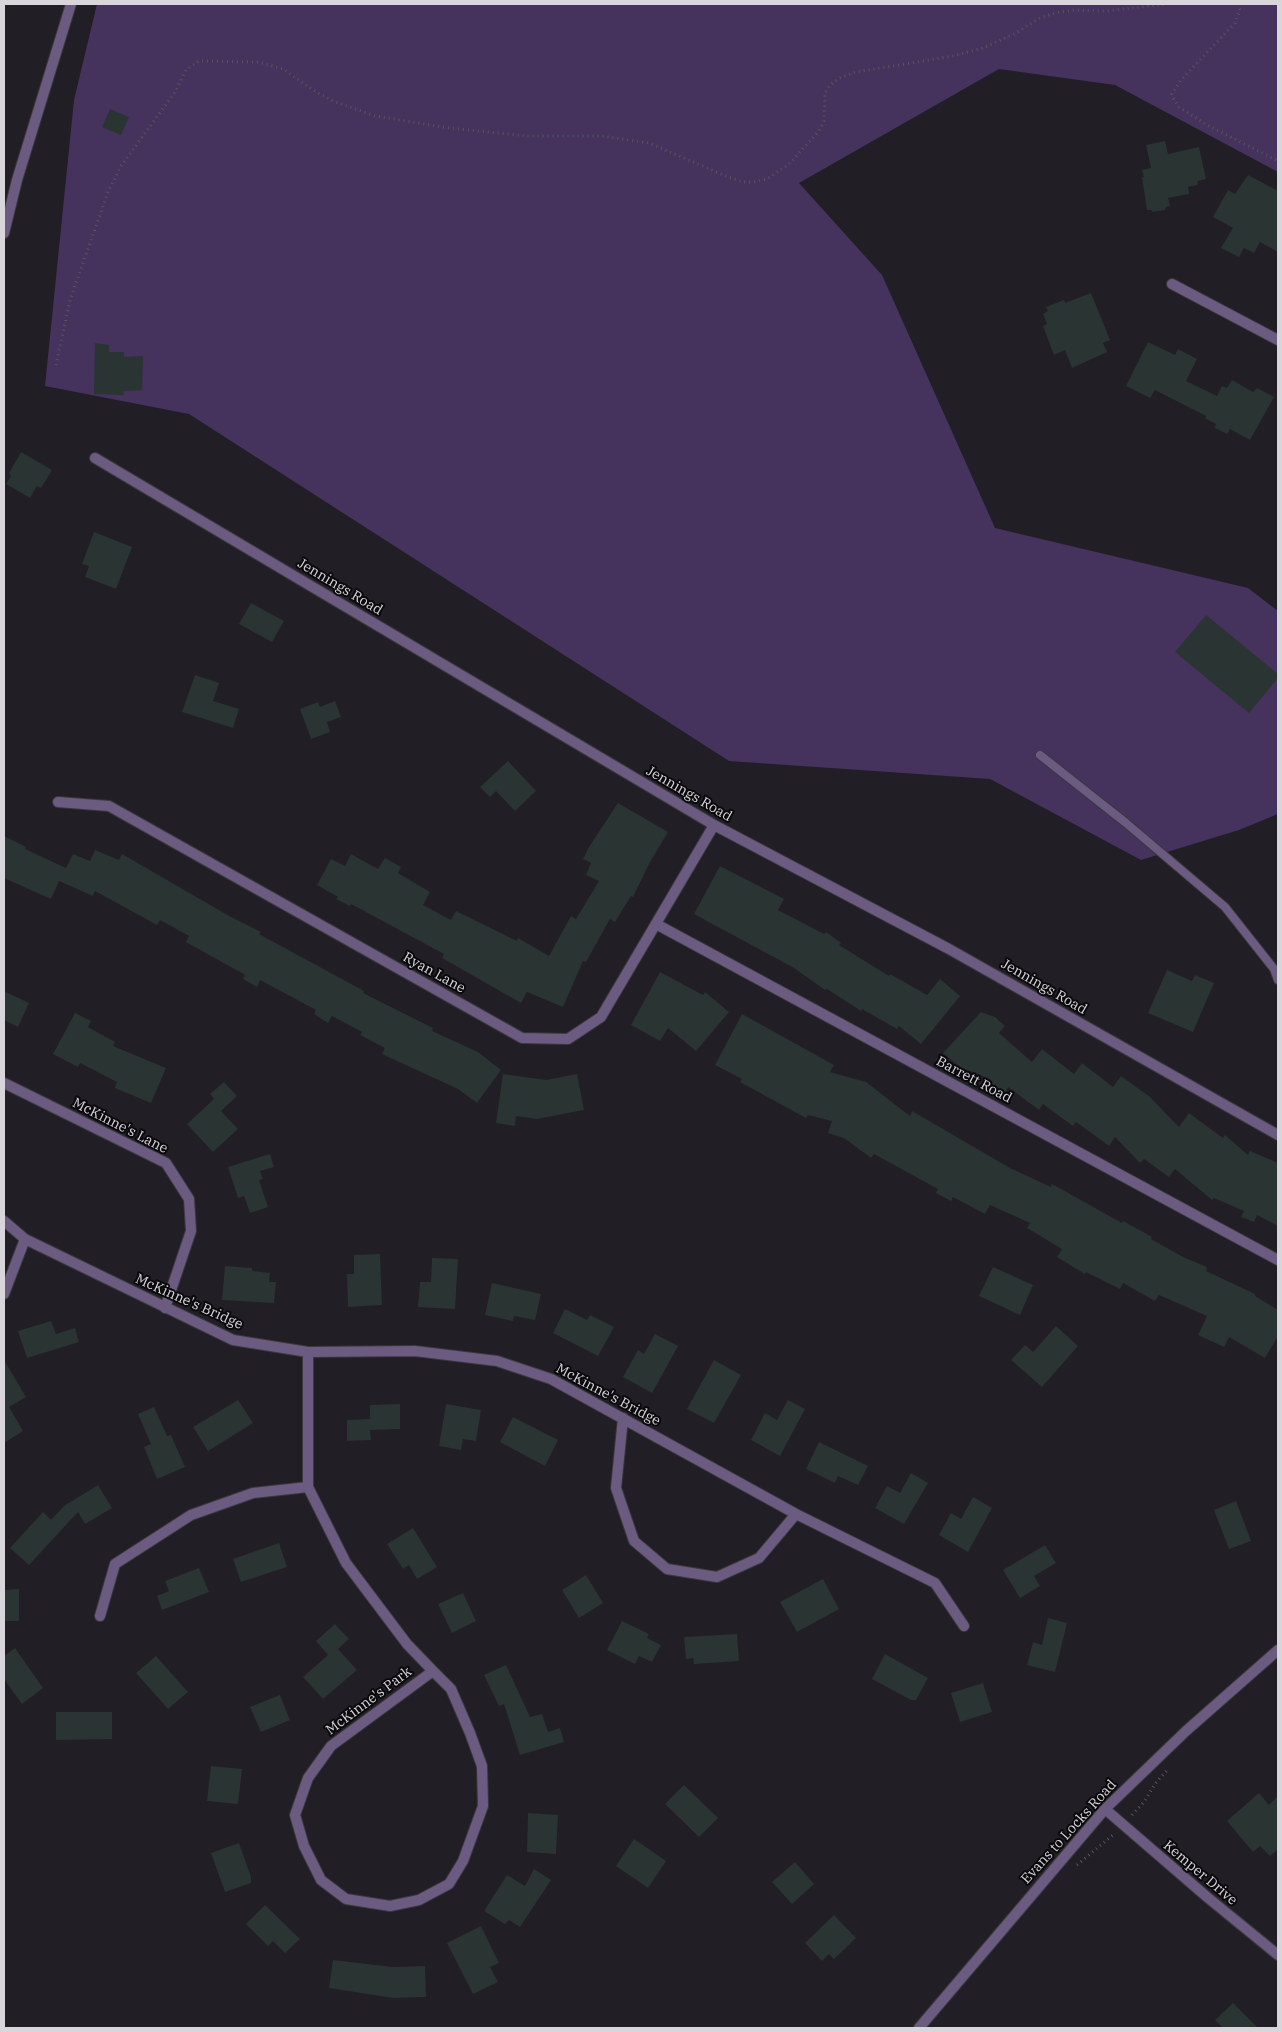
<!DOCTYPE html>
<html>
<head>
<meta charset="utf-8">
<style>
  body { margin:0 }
  #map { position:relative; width:1282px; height:2032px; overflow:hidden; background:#211e25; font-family:"IBM Plex Serif",serif }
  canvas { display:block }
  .frame { position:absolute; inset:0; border:5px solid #d8d6db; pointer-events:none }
</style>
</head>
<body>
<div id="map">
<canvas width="1282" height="2032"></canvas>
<div class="frame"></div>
</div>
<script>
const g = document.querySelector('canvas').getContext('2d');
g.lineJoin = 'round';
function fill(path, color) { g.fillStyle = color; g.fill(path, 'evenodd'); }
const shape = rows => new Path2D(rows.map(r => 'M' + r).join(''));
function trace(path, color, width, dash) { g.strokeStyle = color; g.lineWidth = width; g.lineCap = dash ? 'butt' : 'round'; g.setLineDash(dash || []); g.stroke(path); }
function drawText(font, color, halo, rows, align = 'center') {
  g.font = font + ' "IBM Plex Serif",serif'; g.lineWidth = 4; g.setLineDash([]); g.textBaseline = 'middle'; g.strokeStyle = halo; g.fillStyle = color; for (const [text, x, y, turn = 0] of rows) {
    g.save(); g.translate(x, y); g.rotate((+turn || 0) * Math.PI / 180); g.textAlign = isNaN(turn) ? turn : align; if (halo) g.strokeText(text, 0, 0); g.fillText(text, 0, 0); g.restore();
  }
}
const green = shape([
  [97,4,1278,4,1278,172,1115,85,999,69,799,183,882,275,995,528,1248,588,1278,611,1278,814,1239,830,1141,860,990,779,729,761,189,414,45,386,74,100]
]);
const building = shape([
  [110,109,129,117,121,135,102,127],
  [1165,141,1168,154,1199,147,1206,179,1198,181,1197,185,1188,187,1189,194,1168,198,1170,206,1166,207,1165,210,1152,212,1152,210,1147,210,1142,177,1144,177,1142,170,1151,168,1146,145],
  [1248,175,1278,191,1278,252,1260,242,1254,253,1244,248,1239,257,1221,248,1233,228,1213,217,1228,190,1235,194],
  [1091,293,1110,340,1103,343,1107,352,1072,368,1065,350,1054,355,1043,326,1047,324,1043,314,1048,311,1046,307,1064,300,1065,303],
  [1148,342,1175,355,1178,349,1197,359,1186,381,1217,396,1222,386,1227,388,1232,380,1253,392,1257,388,1274,397,1250,440,1230,429,1227,434,1215,428,1216,424,1205,418,1206,416,1155,390,1150,398,1126,386],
  [95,343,109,345,109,352,124,352,124,357,143,356,142,390,124,391,123,395,94,394],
  [21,452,52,470,41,488,37,486,30,498,6,484,11,476,9,473],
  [94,532,132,547,116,589,85,577,89,566,82,564],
  [251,603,284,621,272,642,239,624],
  [1206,615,1278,674,1278,678,1249,713,1175,652],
  [195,675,219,683,213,701,239,709,233,728,182,712],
  [335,701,341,717,327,722,330,732,311,739,300,709,318,702,320,707],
  [508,761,536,791,515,811,496,791,490,797,480,787],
  [618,803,668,832,649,864,633,897,631,896,615,922,610,919,586,962,583,961,563,1007,527,992,521,1003,442,958,444,954,351,904,350,906,336,899,338,897,317,885,331,859,345,866,351,854,378,869,385,858,401,867,398,873,430,892,423,905,451,920,456,911,517,941,518,938,549,956,571,916,576,919,599,881,586,875,591,863,583,859,589,847],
  [4,836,26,847,25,849,66,868,73,854,90,861,95,850,119,860,122,854,231,917,261,932,259,934,364,991,363,993,433,1028,432,1031,478,1052,501,1070,477,1103,458,1089,382,1054,385,1048,360,1035,362,1032,332,1016,328,1023,314,1014,316,1010,260,980,257,987,243,979,245,975,186,942,189,936,160,920,157,925,95,891,93,896,59,881,51,899,4,878],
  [720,866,784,899,778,910,824,934,826,932,841,943,839,945,889,976,890,974,927,995,940,979,960,996,921,1044,899,1026,897,1029,862,1009,861,1011,827,989,825,990,794,968,694,914],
  [1167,970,1192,981,1195,975,1214,983,1193,1032,1148,1013],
  [660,972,703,995,705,992,729,1012,696,1051,668,1028,660,1041,631,1025],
  [4,991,29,1003,18,1027,4,1020],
  [981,1012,995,1017,1005,1026,999,1033,1032,1062,1042,1049,1074,1074,1082,1063,1113,1087,1121,1076,1150,1097,1179,1127,1189,1113,1223,1138,1225,1135,1248,1155,1250,1151,1278,1163,1278,1226,1257,1215,1254,1222,1241,1217,1244,1211,1214,1198,1212,1200,1175,1169,1169,1177,1144,1159,1140,1163,1115,1137,1109,1146,1076,1122,1073,1126,1043,1104,1039,1110,1008,1087,1006,1092,997,1089,983,1076,960,1067,943,1053],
  [75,1013,91,1021,88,1027,115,1042,113,1046,166,1068,151,1103,115,1088,117,1082,80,1063,78,1067,53,1054],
  [742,1014,834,1065,830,1072,866,1082,910,1116,912,1111,1010,1168,1051,1187,1052,1184,1122,1223,1123,1221,1152,1237,1151,1239,1183,1257,1207,1267,1206,1271,1255,1294,1255,1296,1278,1310,1278,1336,1265,1358,1229,1337,1224,1347,1198,1335,1207,1316,1159,1295,1155,1301,1123,1283,1120,1289,1086,1272,1085,1274,1057,1257,1062,1249,1027,1228,1030,1223,990,1205,985,1214,953,1197,951,1201,936,1193,938,1189,874,1154,871,1158,844,1138,828,1133,832,1121,808,1115,806,1118,740,1082,742,1079,715,1065],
  [503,1074,546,1080,577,1074,584,1110,537,1119,516,1116,515,1126,496,1123],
  [224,1082,237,1096,221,1111,238,1129,213,1152,187,1124,214,1099,210,1094],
  [270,1154,274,1167,260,1171,263,1179,259,1180,268,1207,250,1213,244,1196,238,1198,228,1167],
  [380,1254,382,1305,348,1307,347,1274,354,1274,354,1255],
  [432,1258,458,1259,455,1309,418,1307,420,1282,431,1282],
  [225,1266,252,1268,252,1271,270,1273,269,1282,276,1282,274,1303,222,1300],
  [993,1267,1033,1285,1020,1315,979,1296],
  [492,1283,541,1294,535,1320,514,1316,513,1321,485,1315],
  [565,1309,587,1320,590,1315,614,1327,598,1356,553,1333],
  [51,1321,56,1334,75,1328,79,1342,27,1358,18,1331],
  [1056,1326,1078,1346,1042,1387,1011,1360,1025,1345,1033,1352],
  [655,1334,678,1346,652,1393,623,1377,638,1350,644,1354],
  [4,1360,26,1397,9,1407,23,1431,4,1443],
  [714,1360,741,1375,714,1423,687,1409],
  [238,1400,253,1423,208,1451,193,1427],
  [788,1400,805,1409,780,1456,751,1440,765,1413,777,1420],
  [400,1404,400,1429,370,1430,371,1440,347,1441,347,1420,370,1419,370,1405],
  [446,1404,481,1410,476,1441,463,1439,461,1450,439,1446],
  [154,1407,167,1436,171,1435,185,1467,157,1479,144,1447,151,1444,138,1414],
  [513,1417,558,1440,545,1466,500,1442],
  [819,1442,868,1466,858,1485,838,1476,835,1483,806,1469],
  [911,1473,928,1483,904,1524,875,1508,887,1486,900,1493],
  [98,1485,112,1508,85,1524,78,1512,29,1565,10,1548,43,1512,51,1520,64,1506],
  [973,1497,992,1508,968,1552,939,1535,951,1513,961,1519],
  [1236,1501,1251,1541,1229,1549,1214,1510],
  [413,1528,437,1567,417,1579,409,1565,403,1569,387,1544],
  [279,1543,287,1567,241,1582,233,1559],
  [1045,1545,1056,1563,1034,1576,1040,1586,1020,1598,1003,1570],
  [199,1568,209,1592,162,1610,157,1596,169,1591,165,1581],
  [586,1575,603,1603,579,1618,562,1590],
  [823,1579,839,1609,797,1632,780,1602],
  [19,1589,19,1621,4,1621,4,1590],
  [463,1593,476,1621,452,1633,438,1604],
  [1048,1618,1067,1623,1055,1672,1027,1665,1033,1642,1042,1645],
  [622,1621,649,1634,647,1638,661,1645,652,1662,639,1656,635,1664,607,1650],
  [335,1624,349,1639,338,1649,357,1670,323,1699,303,1677,328,1655,316,1641],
  [737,1634,739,1661,694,1664,693,1658,686,1659,684,1637],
  [15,1648,43,1688,22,1704,4,1679,4,1656],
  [885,1654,928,1678,916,1700,911,1700,872,1679],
  [156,1656,188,1692,168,1709,136,1673],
  [506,1665,530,1717,542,1714,548,1732,560,1728,564,1742,520,1755,504,1704,499,1706,484,1675],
  [983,1683,992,1712,960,1722,951,1693],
  [280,1695,290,1720,261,1732,250,1707],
  [56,1712,112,1712,112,1739,56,1740],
  [211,1766,242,1769,238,1804,207,1801],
  [684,1785,718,1818,699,1837,665,1804],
  [1259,1793,1269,1805,1278,1796,1278,1849,1270,1856,1260,1846,1253,1852,1227,1821],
  [528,1813,558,1815,556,1854,527,1852],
  [634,1839,666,1861,648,1888,616,1866],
  [239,1843,251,1877,251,1883,225,1892,211,1853],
  [795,1862,814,1884,792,1904,772,1882],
  [534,1869,551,1880,520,1927,509,1920,505,1924,484,1911,507,1875,525,1886],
  [265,1905,300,1939,285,1953,273,1941,268,1946,246,1924],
  [834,1915,856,1938,834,1959,829,1954,822,1961,805,1943],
  [481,1926,499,1963,490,1967,498,1982,473,1994,447,1943],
  [333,1960,393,1967,425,1966,426,1997,393,1998,329,1988],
  [1233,2003,1258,2028,1223,2028,1215,2020]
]);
const path = shape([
  [1238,4,1240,10,1235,23,1181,80,1172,94,1173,98,1179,107,1207,125,1278,161],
  [56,365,70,300,108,192,121,166,175,92,186,70,199,61,258,62,283,69,316,92,333,101,375,116,449,128,528,136,602,136,649,143,728,177,743,182,754,182,767,179,789,164,819,131,824,121,825,93,831,84,840,78,856,72,953,56,983,48,1016,33,1040,18,1055,13,1074,10,1106,11,1167,4],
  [1132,1815,1144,1802,1155,1784,1168,1769],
  [1077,1865,1114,1834]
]);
const service = shape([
  [1040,755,1126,823,1225,907,1274,969,1278,980]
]);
const minor = shape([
  [4,233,17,180,71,4],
  [1172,284,1278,340],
  [95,458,714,825,949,949,1278,1135],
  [58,802,109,806,522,1038,568,1039,601,1017,714,825],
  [656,924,1278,1260],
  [4,1083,166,1163,189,1199,191,1231,165,1308],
  [4,1221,25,1239,233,1340,308,1352,415,1351,497,1361,551,1379,796,1514,935,1583,964,1626],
  [4,1294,25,1239],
  [308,1352,308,1487,346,1563,407,1644,433,1671,451,1689,470,1733,482,1766,483,1806,463,1861,449,1884,419,1900,390,1906,346,1899,321,1880,304,1846,295,1815,308,1778,331,1746,433,1671],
  [623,1418,616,1488,634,1541,667,1569,717,1577,759,1558,796,1514],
  [100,1616,115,1564,191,1515,253,1493,308,1487],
  [1105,1809,1207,1897,1278,1955]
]);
const tertiary = shape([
  [919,2028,1105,1809,1186,1731,1278,1650]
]);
const streetNames = [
  ["Jennings Road",340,587,31],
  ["Jennings Road",689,794,30],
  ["Ryan Lane",434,973,29],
  ["Jennings Road",1044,987,30],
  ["Barrett Road",974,1080,28],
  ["McKinne's Lane",120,1126,27],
  ["McKinne's Bridge",189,1302,24],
  ["McKinne's Bridge",608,1395,28],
  ["McKinne's Park",369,1701,-37],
  ["Evans to Locks Road",1069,1832,-48],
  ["Kemper Drive",1200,1873,40]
];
fill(green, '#45325d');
fill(building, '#2a3432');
trace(service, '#3b383e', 10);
trace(minor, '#3b383e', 12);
trace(tertiary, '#3b383e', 12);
trace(path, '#58565c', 3, [1, 4]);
trace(service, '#6b5b81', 8);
trace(minor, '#6b5b81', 10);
trace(tertiary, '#6b5b81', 10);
drawText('14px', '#d8d6db', '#0a090c', streetNames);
</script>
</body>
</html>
